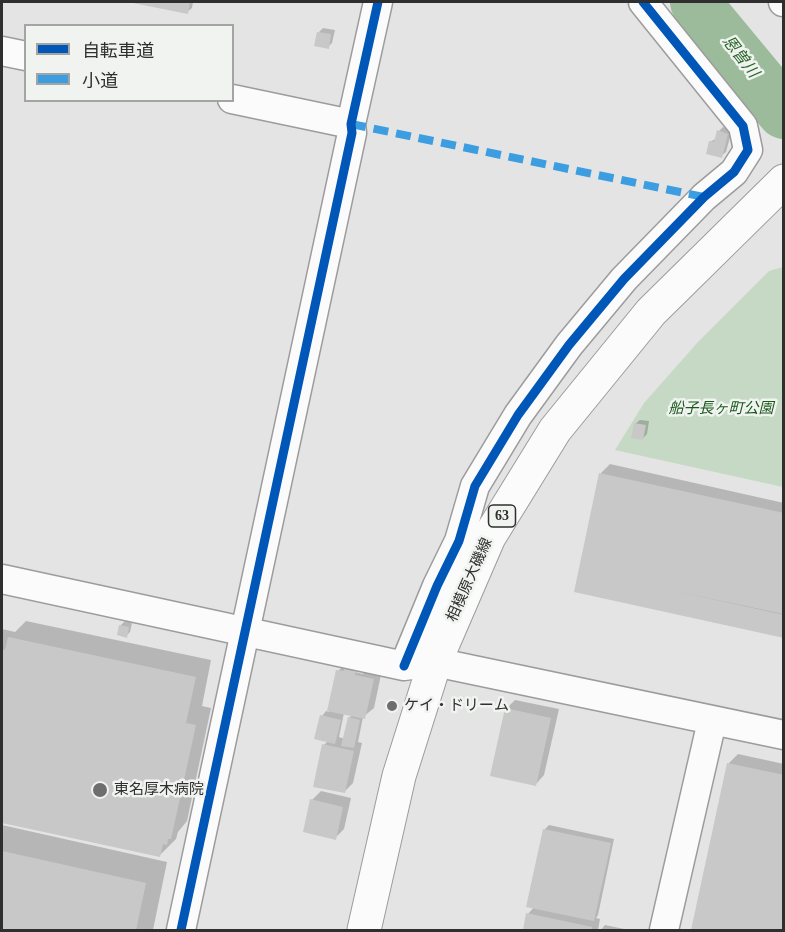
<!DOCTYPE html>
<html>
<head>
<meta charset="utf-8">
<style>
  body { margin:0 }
  #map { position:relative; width:785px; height:932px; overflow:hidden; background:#e4e4e4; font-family:"Times New Roman","Noto Sans JP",serif }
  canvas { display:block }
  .frame { position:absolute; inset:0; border:3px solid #2e2f2e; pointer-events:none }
  .legend { position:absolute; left:24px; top:24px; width:210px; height:78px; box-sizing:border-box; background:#f0f3f0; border:2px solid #a2a5a2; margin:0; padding:8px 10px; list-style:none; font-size:18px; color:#2e2f2e }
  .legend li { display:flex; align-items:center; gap:12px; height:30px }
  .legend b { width:30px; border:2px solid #a2a5a2 }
</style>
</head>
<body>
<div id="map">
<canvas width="785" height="932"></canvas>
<div class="frame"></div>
<ul class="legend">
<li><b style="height:8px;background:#0057b8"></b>自転車道</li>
<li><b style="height:8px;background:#3d9de1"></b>小道</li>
</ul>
</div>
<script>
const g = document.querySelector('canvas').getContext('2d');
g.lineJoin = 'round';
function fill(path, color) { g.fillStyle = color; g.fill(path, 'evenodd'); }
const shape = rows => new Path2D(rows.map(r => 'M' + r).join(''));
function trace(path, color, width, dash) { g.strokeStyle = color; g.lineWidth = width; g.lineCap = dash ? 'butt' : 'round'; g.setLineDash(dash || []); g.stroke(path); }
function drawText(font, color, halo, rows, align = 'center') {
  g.font = font + ' "Times New Roman","Noto Sans JP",serif'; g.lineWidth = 5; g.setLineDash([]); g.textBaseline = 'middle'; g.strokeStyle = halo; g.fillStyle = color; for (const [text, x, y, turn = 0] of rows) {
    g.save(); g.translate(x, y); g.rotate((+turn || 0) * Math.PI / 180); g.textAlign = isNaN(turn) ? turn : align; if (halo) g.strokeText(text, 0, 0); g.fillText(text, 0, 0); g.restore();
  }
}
const green = shape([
  [783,267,783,487,615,450,644,403,698,342,769,271]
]);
const shadow = shape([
  [136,2,193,2,192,8,187,12],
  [323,28,335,30,332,43,328,47,319,32],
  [723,127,732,130,726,152,721,156,710,142,717,138,719,131],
  [640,420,649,421,647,434,642,439,635,424],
  [610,464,784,503,784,636,580,570,601,473],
  [26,621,211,660,202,706,211,708,187,821,178,832,176,839,160,855,2,822,2,629,15,632],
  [125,621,132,623,130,632,126,636,120,626],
  [347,662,382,670,374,708,363,717,358,742,362,743,353,783,344,792,324,745,328,741,322,716,326,711,329,712,338,671],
  [346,667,364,671,363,674,344,669],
  [344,713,352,715,349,718,345,739,339,737],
  [515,700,559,709,544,775,536,784,506,709],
  [738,754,784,764,784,930,692,930,729,763],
  [321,791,351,798,344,829,335,838,312,800],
  [2,825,167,862,153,930,2,930],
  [549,825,614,839,598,915,596,918,600,919,598,930,524,930,528,914,534,907,544,830],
  [605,925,629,930,601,930]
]);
const river = shape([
  [697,2,707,19,784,112]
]);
const building = shape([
  [133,3,133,2,190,2,188,14],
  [317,32,331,34,329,49,314,46],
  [717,130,728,134,722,158,706,154,709,141,714,142],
  [634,423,646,425,643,440,631,438],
  [599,473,784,513,784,614,670,590,784,615,784,638,574,592],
  [119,625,129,627,127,638,117,635],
  [8,637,196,677,186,723,196,725,171,839,168,839,167,845,163,844,160,857,2,823,2,649,5,650],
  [344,668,356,670,355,675,374,679,365,719,327,711,336,670,344,671],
  [505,708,551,718,536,786,490,776],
  [320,715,341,720,335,744,314,739],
  [348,717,360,720,354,748,341,746],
  [322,744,354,751,345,793,313,787],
  [727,763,784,775,784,930,691,930],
  [310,799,343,807,336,840,303,832],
  [543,829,611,843,594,921,526,907],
  [2,851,146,883,136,930,2,930],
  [526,913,592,927,592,930,523,930]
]);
const street = shape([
  [783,2,784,2],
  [2,51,26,56],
  [232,99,351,124],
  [2,579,404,666,435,662,784,735],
  [404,666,437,586,459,541,475,486,518,415,569,345,624,279,704,197,734,172,748,150,743,126,643,2],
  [181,930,352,133,351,124,378,2],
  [664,930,712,721]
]);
const primary = shape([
  [364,930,399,776,435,662,489,537,555,430,651,312,784,181]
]);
const quiet = shape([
  [351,124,704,197]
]);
const cycleway = shape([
  [404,666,437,586,459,541,475,486,518,415,569,345,624,279,704,197,734,172,748,150,743,126,643,2],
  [181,930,352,133,351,124,378,2]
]);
const markers = [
  [392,706,6,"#6e6e6e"],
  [100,790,8,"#6e6e6e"]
];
const shields = [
  [502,516,27]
];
const shieldNames = [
  ["63",502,516]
];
const parkNames = [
  ["船子長ヶ町公園",721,409]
];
const streetNames = [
  ["相模原大磯線",470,580,-66]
];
const poiNames = [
  ["ケイ・ドリーム",404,706],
  ["東名厚木病院",114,790]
];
const waterNames = [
  ["恩曽川",740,57,52]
];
fill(green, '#c6d9c5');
fill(shadow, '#0003');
trace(river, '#9bbb9a', 54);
fill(building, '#c8c8c8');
trace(street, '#9c9c9c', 31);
trace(primary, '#9c9c9c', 35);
trace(street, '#fbfbfb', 28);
trace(primary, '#fbfbfb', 33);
trace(quiet, '#3d9de1', 8, [15, 8]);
trace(cycleway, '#0057b8', 9);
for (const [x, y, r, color] of markers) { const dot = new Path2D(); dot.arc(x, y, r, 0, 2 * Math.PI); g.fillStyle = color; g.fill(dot); trace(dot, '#f0f3f0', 2); }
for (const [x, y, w] of shields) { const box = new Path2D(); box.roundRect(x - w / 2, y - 11, w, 22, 4.5); g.fillStyle = '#f0f3f0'; g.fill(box); trace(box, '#2e2f2e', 1.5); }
drawText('bold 14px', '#2e2f2e', null, shieldNames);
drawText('italic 15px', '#19591b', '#f0f3f0', parkNames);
drawText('15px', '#2e2f2e', '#f0f3f0', streetNames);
drawText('15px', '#2e2f2e', '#f0f3f0', poiNames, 'left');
drawText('italic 16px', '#29672a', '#f0f3f0', waterNames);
</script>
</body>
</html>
